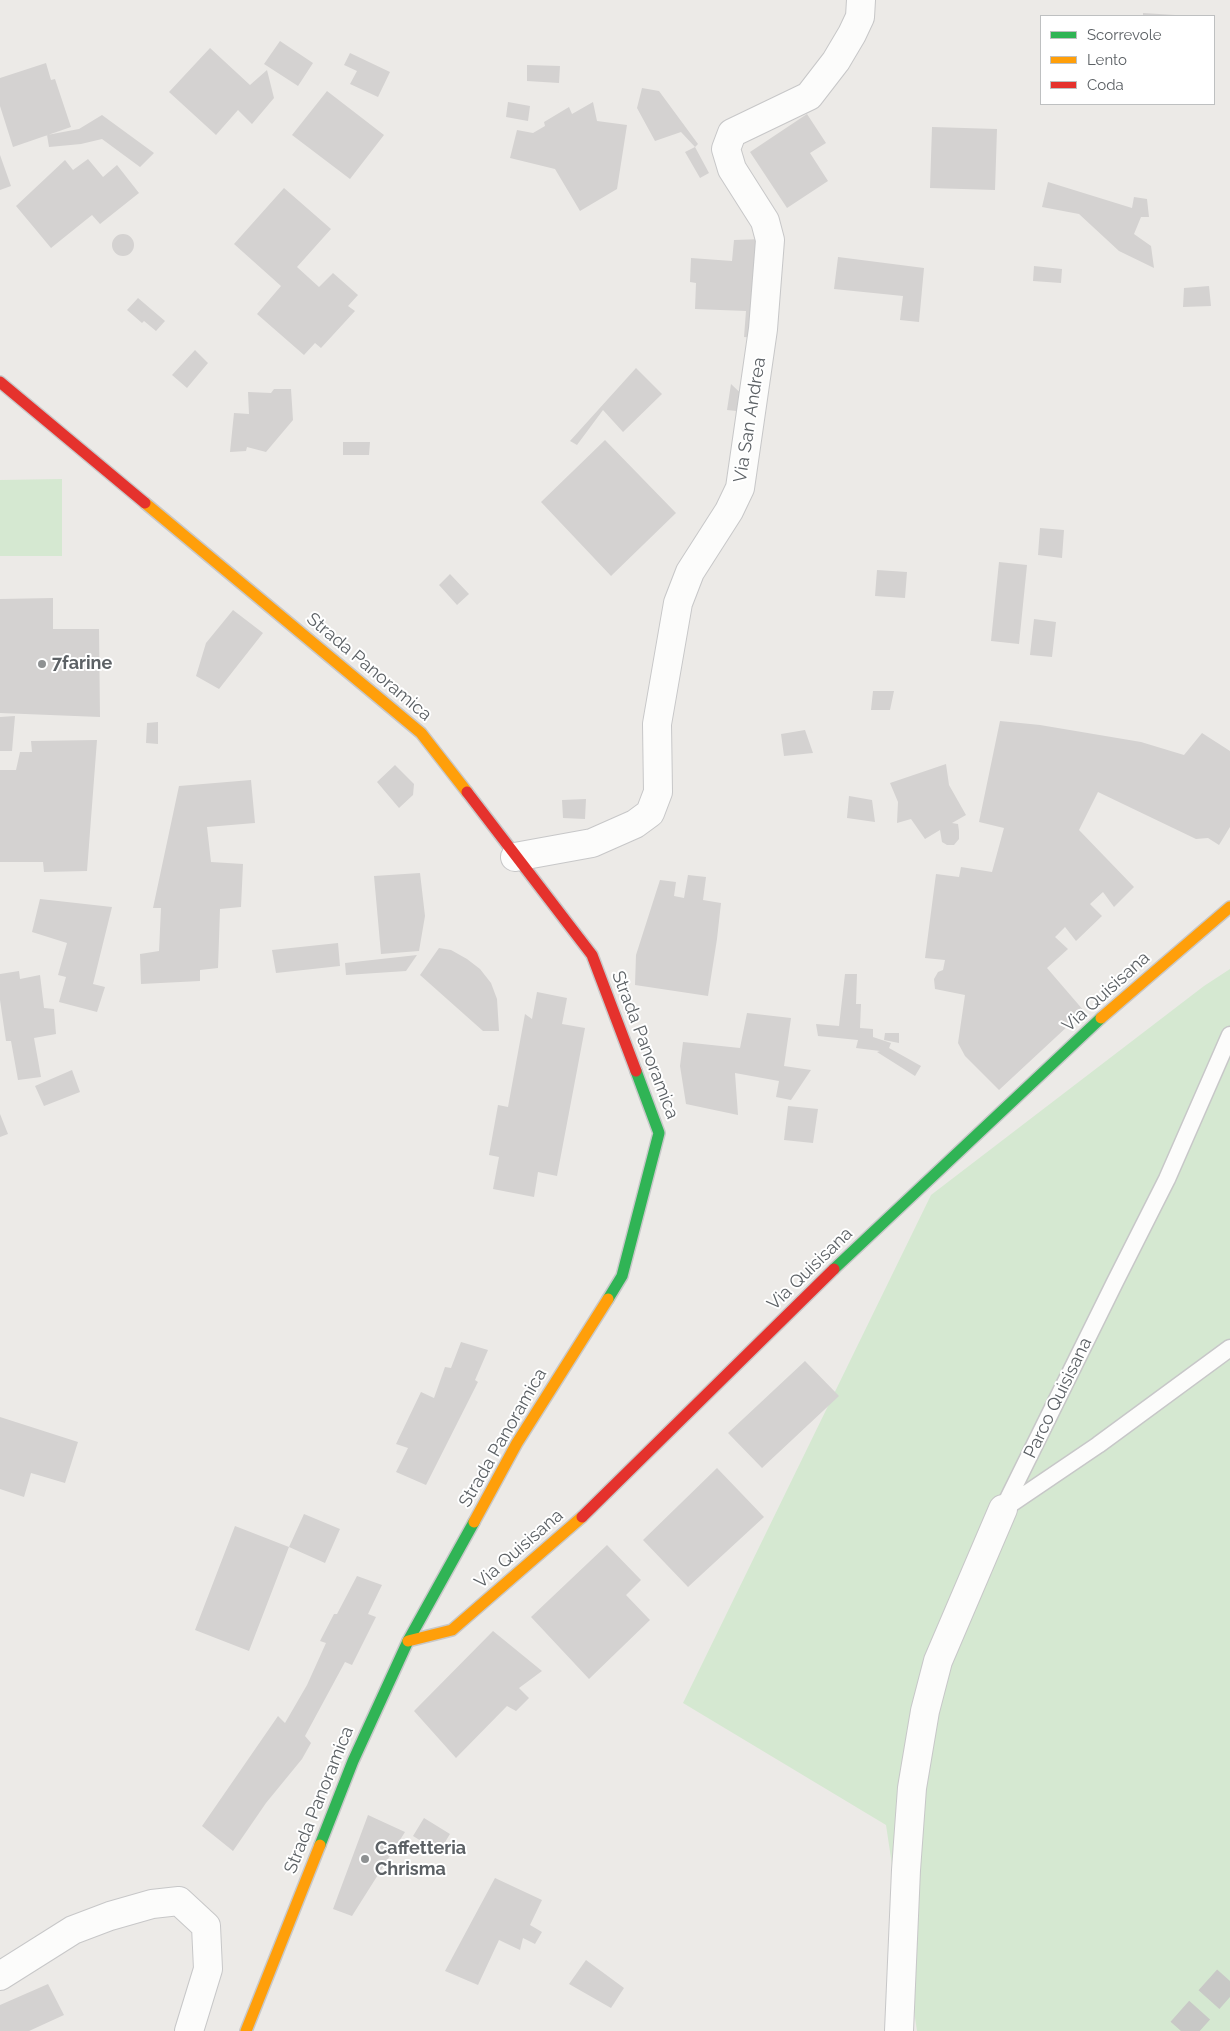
<!DOCTYPE html>
<html>
<head>
<meta charset="utf-8">
<style>
  body { margin:0 }
  #map { position:relative; width:1230px; height:2031px; overflow:hidden; background:#eceae7; font-family:Raleway,sans-serif }
  canvas { display:block }
  .legend { position:absolute; left:1040px; top:15px; width:175px; height:90px; box-sizing:border-box; background:#fff; border:1px solid #bec0c1; margin:0; padding:6px 9px; list-style:none; font-size:15px; color:#5c6165 }
  .legend li { display:flex; align-items:center; gap:10px; height:25px }
  .legend b { width:25px; border:1px solid #bec0c1 }
</style>
</head>
<body>
<div id="map">
<canvas width="1230" height="2031"></canvas>
<ul class="legend">
<li><b style="height:6px;background:#30b455"></b>Scorrevole</li>
<li><b style="height:6px;background:#ff9f0a"></b>Lento</li>
<li><b style="height:6px;background:#e5322d"></b>Coda</li>
</ul>
</div>
<script>
const g = document.querySelector('canvas').getContext('2d');
g.lineJoin = 'round';
function fill(path, color) { g.fillStyle = color; g.fill(path, 'evenodd'); }
const shape = rows => new Path2D(rows.map(r => 'M' + r).join(''));
function trace(path, color, width, dash) { g.strokeStyle = color; g.lineWidth = width; g.lineCap = dash ? 'butt' : 'round'; g.setLineDash(dash || []); g.stroke(path); }
function drawText(font, color, halo, rows, align = 'center') {
  g.font = font + ' Raleway,sans-serif'; g.lineWidth = 4; g.setLineDash([]); g.textBaseline = 'middle'; g.strokeStyle = halo; g.fillStyle = color; for (const [text, x, y, turn = 0] of rows) {
    g.save(); g.translate(x, y); g.rotate((+turn || 0) * Math.PI / 180); g.textAlign = isNaN(turn) ? turn : align; if (halo) g.strokeText(text, 0, 0); g.fillText(text, 0, 0); g.restore();
  }
}
const green = shape([
  [62,479,62,556,0,556,0,480],
  [1230,969,1230,2031,917,2031,886,1825,683,1703,931,1195,1204,986]
]);
const building = shape([
  [1143,13,1175,15,1175,16,1143,16],
  [280,41,313,63,298,86,264,64],
  [210,48,250,85,267,70,274,98,252,124,238,110,216,135,169,92],
  [350,53,390,72,378,97,350,84,357,71,344,65],
  [46,63,51,80,55,79,71,127,13,147,0,106,0,78],
  [527,65,560,66,559,83,527,81],
  [642,88,659,91,698,144,695,147,681,132,655,141,637,108],
  [327,91,384,135,350,179,292,135],
  [508,102,530,106,528,121,506,117],
  [593,102,597,121,627,125,617,189,580,211,555,169,510,158,517,130,533,133,545,126,544,122,569,107,572,114],
  [807,114,826,143,810,153,828,181,787,208,750,152],
  [102,115,154,153,140,167,102,139,81,144,49,147,47,135,79,129],
  [932,127,997,129,995,190,930,188],
  [695,147,709,173,700,178,685,152],
  [0,155,11,186,0,190],
  [88,159,103,177,117,165,139,193,100,224,92,215,51,248,16,206,65,160,73,170],
  [1048,182,1132,208,1134,197,1147,199,1149,217,1141,217,1134,234,1151,246,1154,268,1119,251,1079,214,1042,207],
  [284,188,331,229,297,267,319,287,333,273,358,295,348,306,355,311,321,348,315,343,304,355,257,314,281,286,234,244],
  '112 245a11 11 0 1 1 22 0a11 11 0 1 1-22 0Z',
  [763,239,757,338,744,337,746,311,695,309,696,283,690,282,691,258,732,261,734,240],
  [838,257,924,268,919,322,900,320,903,296,834,289],
  [1034,266,1062,269,1061,283,1033,281],
  [1209,286,1211,306,1183,307,1184,288],
  [138,298,165,321,156,331,144,321,142,323,127,310],
  [195,350,208,363,187,388,172,375],
  [636,368,662,394,623,432,603,410,577,445,570,441],
  [731,384,749,401,746,412,727,410],
  [274,389,291,389,293,420,266,452,247,447,246,451,230,452,234,413,249,414,248,392,271,393],
  [605,440,676,513,611,576,541,502],
  [343,442,370,442,369,455,343,455],
  [1040,528,1064,530,1062,558,1038,555],
  [999,562,1027,565,1019,644,991,641],
  [877,570,907,572,905,598,875,596],
  [450,574,469,594,457,605,439,585],
  [53,598,53,629,99,629,100,717,0,713,0,599],
  [233,610,263,633,219,689,196,676,206,643],
  [1034,619,1056,622,1052,657,1030,655],
  [873,691,894,691,890,710,871,710],
  [15,716,12,751,0,751,0,717],
  [1000,721,1040,725,1141,742,1184,755,1202,733,1230,751,1230,827,1219,845,1208,838,1196,839,1098,792,1079,830,1134,887,1114,907,1103,892,1090,904,1102,916,1076,941,1065,927,1055,937,1068,949,1047,968,1084,1011,999,1090,965,1056,958,1043,965,995,935,989,934,979,938,972,943,970,945,960,925,958,936,874,959,877,961,867,992,872,1004,828,979,822],
  [158,722,158,744,146,743,147,723],
  [805,730,813,753,784,756,781,734],
  [97,740,87,871,44,872,43,862,0,862,0,770,16,770,20,752,32,752,31,741],
  [946,764,949,785,966,815,952,823,958,824,959,831,959,839,954,845,947,845,942,842,940,830,925,839,911,819,897,823,898,802,890,783],
  [395,765,414,784,413,795,399,808,377,782],
  [251,780,255,823,207,827,211,862,243,864,241,907,220,909,218,968,200,970,200,981,141,984,140,954,159,951,161,908,153,908,179,786],
  [849,796,872,800,875,822,847,818],
  [586,799,585,819,563,818,562,800],
  [420,873,425,916,419,951,381,954,374,876],
  [688,875,706,877,703,900,721,903,717,939,708,996,635,985,636,955,660,880,676,882,674,896,684,898],
  [40,899,112,907,93,984,105,987,97,1012,59,1002,66,977,58,975,67,943,32,932],
  [338,943,340,966,276,973,272,950],
  [439,948,451,950,467,959,480,969,491,983,497,999,499,1031,483,1031,420,975],
  [417,955,406,971,346,975,345,963],
  [19,971,20,979,40,975,44,1008,54,1009,56,1034,34,1038,41,1077,18,1080,11,1041,6,1041,0,1000,0,974],
  [845,974,857,974,856,1004,861,1004,860,1028,873,1029,873,1037,891,1043,889,1048,921,1066,915,1076,877,1052,880,1051,856,1048,858,1040,818,1036,816,1024,839,1026],
  [537,992,567,998,562,1024,585,1028,557,1176,538,1172,534,1197,493,1189,499,1157,489,1155,498,1105,508,1107,525,1014,532,1019],
  [747,1013,791,1018,784,1066,811,1070,791,1100,776,1097,779,1081,735,1073,738,1115,686,1104,680,1066,683,1042,740,1048],
  [885,1033,899,1033,899,1043,884,1040],
  [72,1070,80,1092,44,1106,35,1086],
  [788,1106,818,1109,813,1143,784,1140],
  [0,1114,8,1134,0,1137],
  [461,1342,488,1350,475,1380,478,1382,426,1485,396,1472,408,1448,396,1444,421,1392,434,1398,445,1367,451,1368],
  [805,1361,839,1396,762,1468,728,1433],
  [0,1417,78,1442,65,1483,31,1473,24,1497,0,1489],
  [717,1468,764,1517,688,1587,643,1540],
  [304,1514,340,1529,325,1563,289,1547,249,1651,195,1630,235,1526,289,1547],
  [607,1545,641,1580,626,1595,650,1620,589,1679,531,1617],
  [357,1576,382,1585,368,1614,376,1617,352,1665,345,1662,305,1736,311,1743,302,1759,266,1803,233,1851,202,1826,278,1716,285,1723,307,1685,326,1643,320,1641,334,1614,337,1614],
  [493,1631,542,1671,519,1688,529,1698,516,1711,507,1706,456,1758,414,1711],
  [368,1815,405,1832,352,1916,333,1909],
  [424,1818,450,1834,439,1852,413,1836],
  [495,1878,542,1900,530,1925,542,1932,535,1944,523,1938,520,1950,499,1940,478,1985,445,1971],
  [586,1960,624,1988,611,2008,569,1984],
  [48,1984,64,2015,29,2031,0,2031,0,2005]
]);
const highwayTunnel = shape([
  [1181,2031,1230,1976]
]);
const lane = shape([
  [1005,1508,1098,1445,1230,1348],
  [1003,1509,1115,1282,1167,1179,1230,1035]
]);
const street = shape([
  [515,857,592,843,635,824,650,813,658,792,657,724,678,603,690,572,729,511,740,488,763,329,770,240,765,221,732,169,726,149,732,133,809,96,836,61,852,34,860,17,861,0],
  [0,1976,73,1930,110,1916,152,1904,179,1901,206,1926,208,1969,189,2031],
  [899,2031,906,1870,912,1788,925,1711,938,1661,1003,1509]
]);
const fast = shape([
  [834,1269,1101,1018],
  [608,1299,622,1276,659,1133,636,1071],
  [320,1845,353,1761,408,1641,474,1522]
]);
const slow = shape([
  [145,503,421,733,467,792],
  [1101,1018,1230,907],
  [474,1522,517,1443,608,1299],
  [408,1641,452,1630,582,1517],
  [246,2031,320,1845]
]);
const jam = shape([
  [0,382,145,503],
  [467,792,592,955,636,1071],
  [582,1517,834,1269]
]);
const markers = [
  [42,664,5,"#8e9192"],
  [365,1859,5,"#8e9192"]
];
const streetNames = [
  ["Via San Andrea",750,420,-81],
  ["Strada Panoramica",369,667,40],
  ["Via Quisisana",1106,992,-42],
  ["Strada Panoramica",645,1045,69],
  ["Via Quisisana",810,1269,-44],
  ["Parco Quisisana",1058,1398,-64],
  ["Strada Panoramica",503,1438,-60],
  ["Via Quisisana",519,1549,-41],
  ["Strada Panoramica",319,1800,-68]
];
const poiNames = [
  ["7farine",52,664],
  ["Caffetteria",375,1849],
  ["Chrisma",375,1870]
];
fill(green, '#d5e8d1');
fill(building, '#d4d2d1');
trace(highwayTunnel, '#c8c8c6', 28, [28, 14]);
trace(lane, '#c7c7c8', 19);
trace(street, '#c7c7c8', 30);
trace(fast, '#c8c8c9', 14);
trace(slow, '#c8c8c9', 14);
trace(jam, '#c8c8c9', 14);
trace(lane, '#fcfcfb', 16);
trace(street, '#fcfcfb', 28);
trace(fast, '#30b455', 11);
trace(slow, '#ff9f0a', 11);
trace(jam, '#e5322d', 11);
for (const [x, y, r, color] of markers) { const dot = new Path2D(); dot.arc(x, y, r, 0, 2 * Math.PI); g.fillStyle = color; g.fill(dot); trace(dot, '#fff', 2); }
drawText('18px', '#5c6165', '#fff', streetNames);
drawText('bold 18px', '#5c6165', '#fff', poiNames, 'left');
</script>
</body>
</html>
